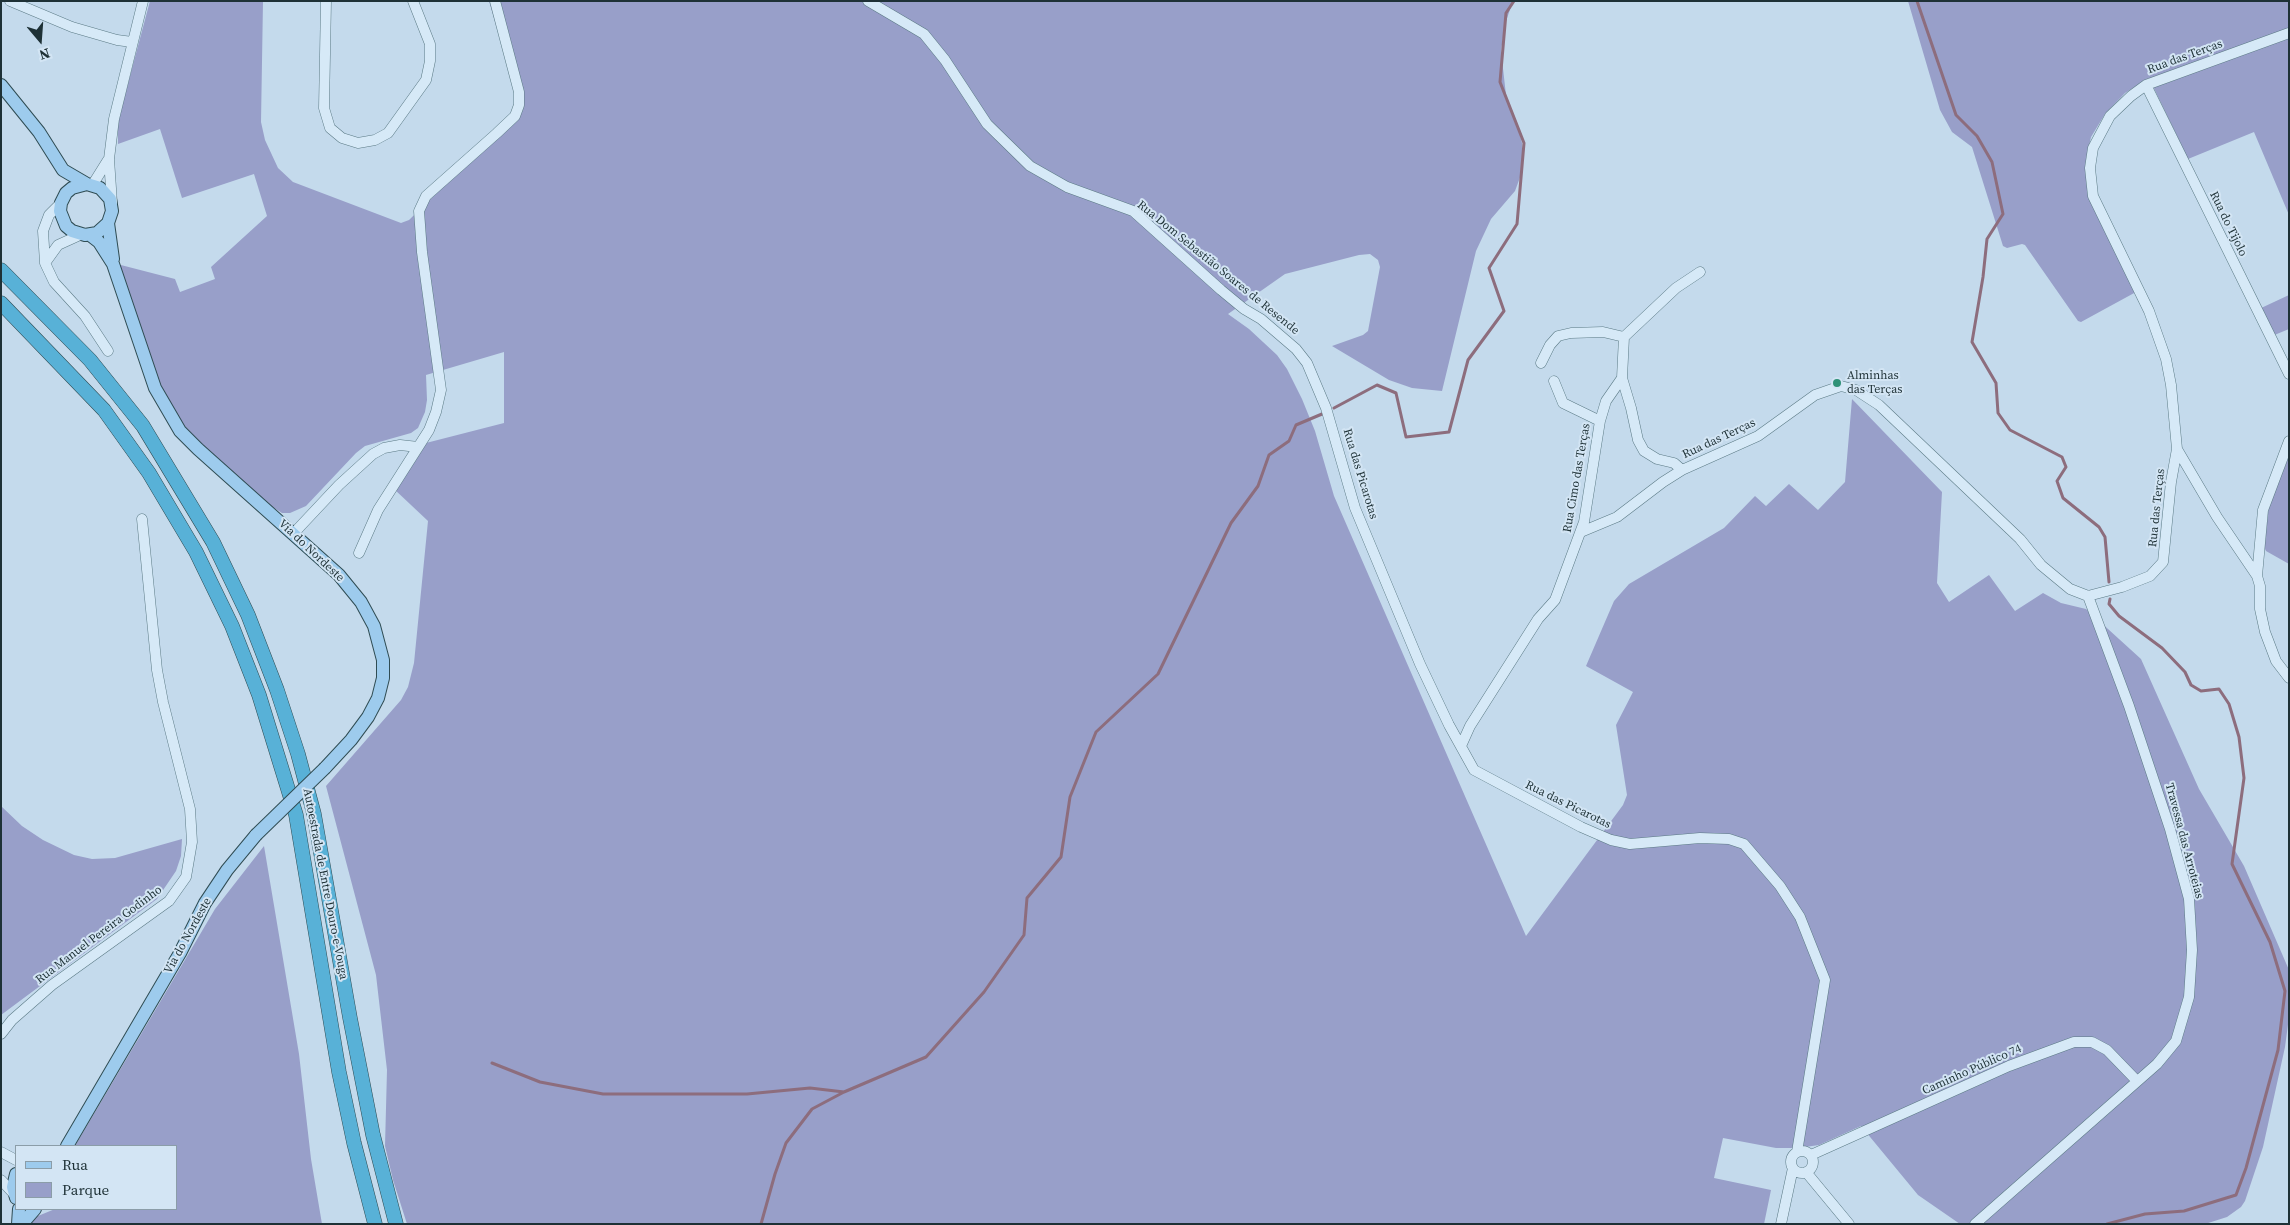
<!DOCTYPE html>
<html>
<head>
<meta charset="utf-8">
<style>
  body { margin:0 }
  #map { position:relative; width:2290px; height:1225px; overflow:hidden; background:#c4daec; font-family:"Source Serif 4",serif }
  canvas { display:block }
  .frame { position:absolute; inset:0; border:2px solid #1e3136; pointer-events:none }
  .legend { position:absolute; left:15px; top:1145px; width:162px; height:65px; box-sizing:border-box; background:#d3e5f4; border:1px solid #8b9da8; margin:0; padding:6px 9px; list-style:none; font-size:15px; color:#1e3136 }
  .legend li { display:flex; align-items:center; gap:10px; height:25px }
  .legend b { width:25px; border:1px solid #8b9da8 }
  .north { position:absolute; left:15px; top:15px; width:50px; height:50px; -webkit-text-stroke:4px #d3e5f4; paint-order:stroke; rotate:162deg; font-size:14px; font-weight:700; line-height:20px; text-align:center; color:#1e3136 }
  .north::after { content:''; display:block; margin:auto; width:18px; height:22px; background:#1e3136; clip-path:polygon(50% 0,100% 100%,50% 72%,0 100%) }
</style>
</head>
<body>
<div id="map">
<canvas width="2290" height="1225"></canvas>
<div class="frame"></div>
<ul class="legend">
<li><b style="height:6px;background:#9dcbed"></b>Rua</li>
<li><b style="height:14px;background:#989fc9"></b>Parque</li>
</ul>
<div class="north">N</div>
</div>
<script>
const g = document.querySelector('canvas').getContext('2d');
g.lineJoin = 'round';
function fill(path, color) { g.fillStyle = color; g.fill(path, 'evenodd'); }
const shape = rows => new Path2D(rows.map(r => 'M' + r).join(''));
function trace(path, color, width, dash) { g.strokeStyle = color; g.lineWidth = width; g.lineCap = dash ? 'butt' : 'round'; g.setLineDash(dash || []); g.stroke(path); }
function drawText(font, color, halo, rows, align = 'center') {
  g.font = font + ' "Source Serif 4",serif'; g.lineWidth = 4; g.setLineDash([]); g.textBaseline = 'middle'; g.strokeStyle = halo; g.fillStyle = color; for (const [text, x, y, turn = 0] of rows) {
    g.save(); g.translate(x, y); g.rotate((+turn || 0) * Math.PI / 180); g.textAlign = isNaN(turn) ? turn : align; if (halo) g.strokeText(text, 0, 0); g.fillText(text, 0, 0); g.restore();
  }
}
const green = shape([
  [150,1,263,1,261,122,265,140,278,168,293,182,401,223,409,220,511,121,517,96,489,1,1513,1,1505,24,1501,51,1506,95,1517,123,1522,143,1522,172,1515,191,1491,219,1476,251,1442,391,1412,388,1389,380,1332,346,1363,335,1368,331,1380,267,1378,260,1370,254,1359,255,1285,274,1228,314,1249,329,1277,355,1287,369,1302,399,1315,431,1334,496,1526,936,1623,805,1627,795,1616,725,1633,692,1586,666,1614,601,1629,584,1724,528,1755,496,1766,506,1789,484,1818,510,1845,482,1852,399,1942,492,1937,583,1949,602,1989,575,2015,611,2043,593,2061,603,2086,609,2141,659,2199,789,2244,866,2289,970,2289,1017,2285,1047,2263,1147,2245,1201,2241,1207,2227,1217,2205,1224,1960,1224,1918,1195,1861,1126,1819,1145,1798,1148,1776,1148,1723,1138,1714,1178,1771,1190,1764,1224,407,1224,393,1180,385,1146,387,1070,376,975,326,786,401,700,408,687,414,663,428,521,394,489,426,443,504,423,504,352,426,375,427,400,425,412,418,428,411,433,365,446,356,453,306,506,290,513,282,513,271,506,186,431,163,399,117,264,175,279,180,292,215,279,211,267,267,216,254,174,182,198,160,129,118,144,118,121],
  [1908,1,2289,1,2289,215,2254,132,2188,159,2149,78,2125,93,2105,114,2091,137,2086,160,2087,186,2090,198,2136,292,2081,322,2078,321,2025,245,2022,244,2007,248,2003,246,1972,147,1952,132,1940,110],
  [2289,295,2289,329,2272,336,2259,309],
  [2289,456,2289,564,2266,551,2264,547,2269,505],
  [1,806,22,826,43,840,74,855,92,859,115,858,182,839,181,856,176,871,157,899,1,1015],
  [264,846,299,1054,311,1159,322,1224,28,1224,33,1218,55,1209,176,1209,176,1146,75,1146,215,909]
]);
const stream = shape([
  [1917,1,1956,115,1977,136,1992,162,2003,214,1987,239,1983,277,1972,342,1996,383,1998,413,2010,430,2062,457,2066,467,2057,481,2063,498,2099,527,2105,537,2109,582],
  [1334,408,1377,385,1396,393,1406,437,1449,432,1468,360,1504,311,1489,268,1517,224,1524,143,1500,82,1506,13,1514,1],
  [492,1063,540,1082,603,1094,747,1094,810,1088,844,1092],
  [761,1224,775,1174,786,1143,812,1109,844,1092,926,1057,984,992,1024,935,1027,898,1061,857,1070,797,1096,732,1158,674,1231,523,1258,486,1269,455,1289,441,1296,425,1322,414],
  [2107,1224,2145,1214,2184,1211,2236,1195,2246,1168,2278,1050,2285,991,2270,942,2232,864,2244,778,2239,737,2229,704,2219,689,2201,691,2191,685,2185,672,2162,648,2119,616,2109,604,2110,599]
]);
const minor = shape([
  [10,1,72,27,117,40,132,42],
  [326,1,324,108,330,128,342,138,358,143,375,140,388,133,426,80,430,61,430,44,413,1],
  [868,1,924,34,945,60,987,124,1030,166,1067,187,1133,211,1221,290,1244,309,1261,319,1296,349,1307,363,1326,408,1355,508,1420,664,1449,725,1474,770,1581,827,1611,840,1630,844,1700,838,1729,839,1744,844,1780,886,1800,917,1825,980,1797,1152],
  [2146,85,2289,374],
  [93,184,108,160],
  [61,203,49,215,43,231,45,263,54,282,85,316,108,351],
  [112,203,109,159,114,119,143,1],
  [45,263,58,245,80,235],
  [1624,337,1676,288,1700,272],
  [1541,363,1550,345,1558,336,1571,333,1603,332,1624,337],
  [1622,378,1631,408,1638,440,1644,451,1657,459,1674,463,1682,470],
  [1554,381,1563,403,1600,421],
  [2177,449,2217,517,2257,576,2260,586,2260,609,2265,632,2276,661,2289,678],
  [1581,532,1617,517,1663,482,1682,470,1758,436,1815,395,1841,386,1856,390,1879,405,2020,539,2041,565,2070,589,2088,596,2122,587,2150,576,2163,562,2171,482,2177,449,2171,385,2166,359,2149,311,2093,196,2090,168,2093,148,2110,116,2131,96,2146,85,2289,33],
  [293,534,339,485,373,454,384,448,400,445,418,447],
  [359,553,378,510,429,430,436,412,441,390,422,252,419,211,426,196,497,133,515,116,519,105,519,92,495,1],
  [2257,576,2263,510,2289,441],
  [1461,746,1470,726,1538,619,1555,600,1584,522,1600,421,1606,401,1622,378,1624,337],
  [1,1034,12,1020,52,985,169,901,186,877,192,842,190,809,163,702,157,670,142,519],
  '1791 1162a11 11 0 1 1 22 0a11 11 0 1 1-22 0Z',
  [1,1152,16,1160],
  [1811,1155,2009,1066,2074,1042,2092,1042,2107,1050,2137,1081],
  [1806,1172,1849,1224],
  [1,1180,14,1194],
  [1781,1224,1793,1168],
  [1975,1224,2157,1064,2176,1041,2189,997,2192,950,2189,899,2170,829,2129,706,2088,596]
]);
const major = shape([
  [1,85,39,132,63,170,87,184,100,188,110,199,112,211,108,223,97,233,85,235,72,231,66,226,60,211,61,203,66,193,72,188,87,184],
  [108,223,113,259],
  [90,235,99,242,113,264,155,388,180,431,198,449,339,575,361,602,374,626,383,660,383,678,378,698,368,717,351,740,325,768],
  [67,1146,180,953,205,903,227,870,256,835],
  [16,1174,13,1187,16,1198],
  [18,1224,19,1209],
  [22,1224,35,1209]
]);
const highway = shape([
  [1,270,90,360,143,426,213,542,248,615,277,690,298,754,314,814,350,1018,373,1135,396,1224],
  [1,303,104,410,149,473,196,552,232,626,259,695,296,815,339,1072,354,1143,375,1224]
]);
const majorBridge = shape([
  [256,835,325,768]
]);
const markers = [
  [1837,383,5,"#2e9177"]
];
const streetNames = [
  ["Rua das Terças",2185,57,-20],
  ["Rua do Tijolo",2228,224,64],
  ["Rua Dom Sebastião Soares de Resende",1218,268,39],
  ["Rua das Terças",1719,439,-25],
  ["Rua das Picarotas",1360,474,73],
  ["Rua Cimo das Terças",1577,478,-80],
  ["Rua das Terças",2157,508,-84],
  ["Via do Nordeste",311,551,43],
  ["Rua das Picarotas",1568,805,26],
  ["Travessa das Arroteias",2184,841,75],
  ["Autoestrada de Entre Douro-e-Vouga",325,884,79],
  ["Rua Manuel Pereira Godinho",99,935,-37],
  ["Via do Nordeste",188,936,-61],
  ["Caminho Público 74",1972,1070,-24]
];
const poiNames = [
  ["Alminhas",1847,376],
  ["das Terças",1847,390]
];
fill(green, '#989fc9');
trace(stream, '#8d6d7d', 3);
trace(minor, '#5b7a85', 11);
trace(major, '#2f4c53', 14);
trace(highway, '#2f4c53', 15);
trace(minor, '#d6e9f7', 10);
trace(major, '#9dcbed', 12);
trace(highway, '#58b1d7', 14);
trace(majorBridge, '#2f4c53', 14, []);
trace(majorBridge, '#9dcbed', 12);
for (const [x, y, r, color] of markers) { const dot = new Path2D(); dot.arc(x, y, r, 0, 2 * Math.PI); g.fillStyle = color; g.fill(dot); trace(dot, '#d3e5f4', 2); }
drawText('12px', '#1e3136', '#d3e5f4', streetNames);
drawText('12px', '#1e3136', '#d3e5f4', poiNames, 'left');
</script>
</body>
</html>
